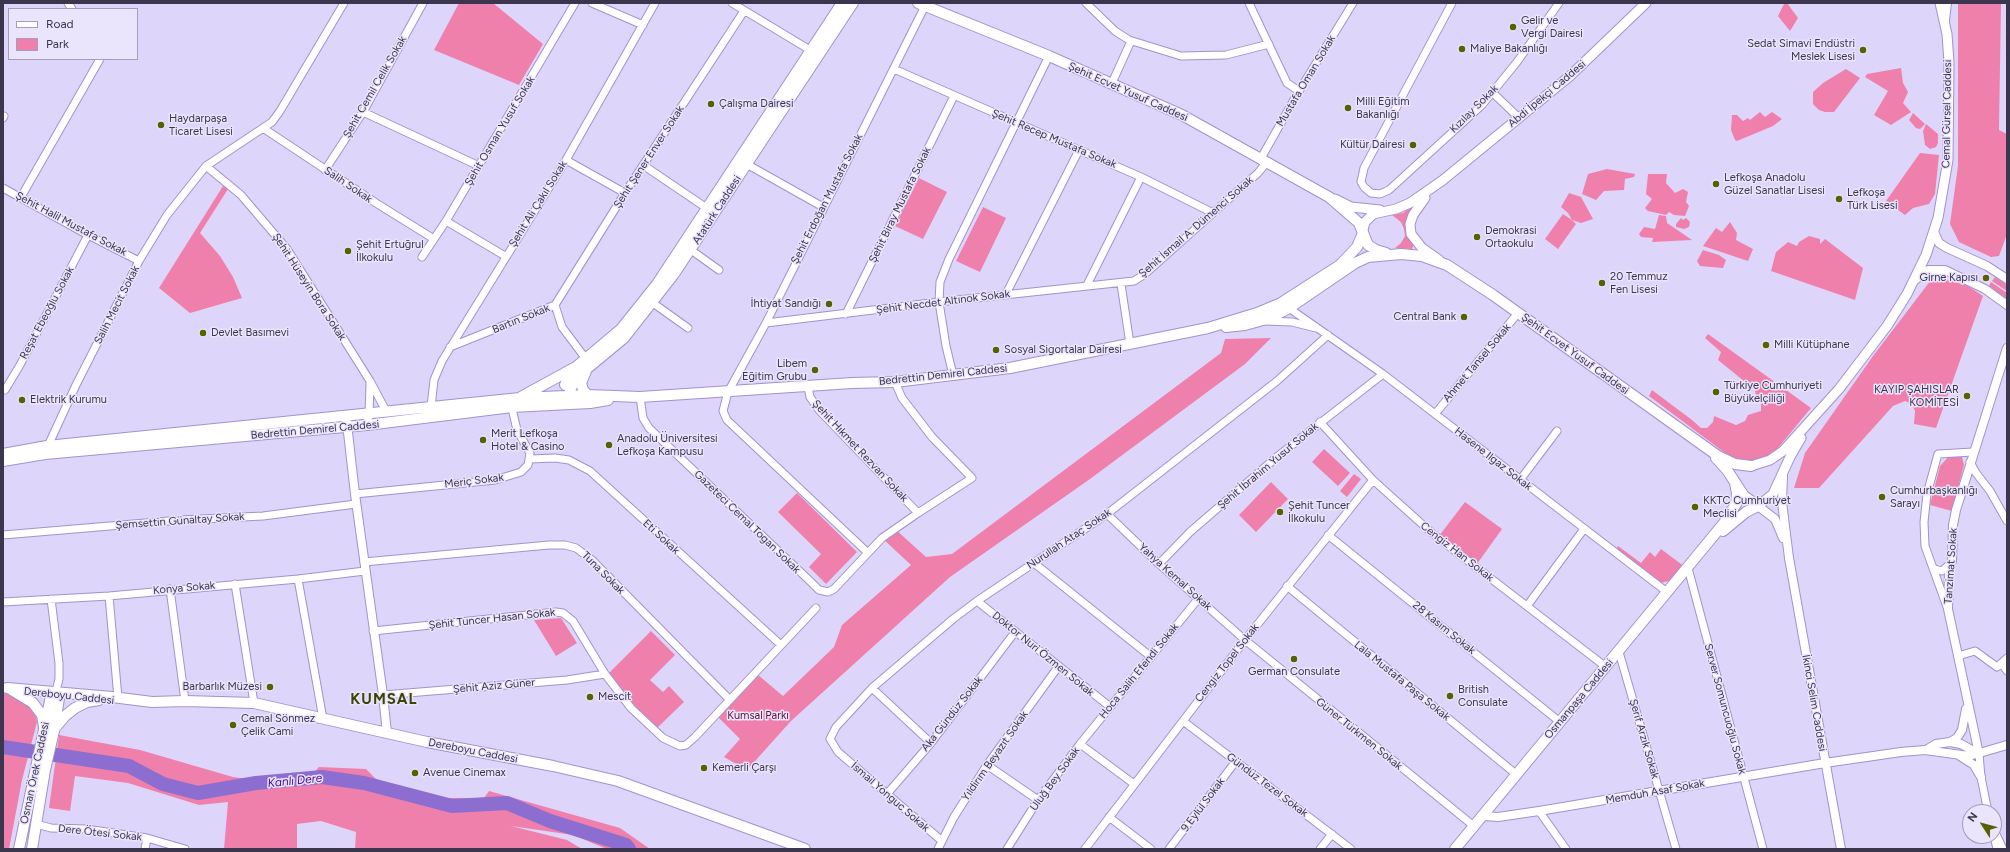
<!DOCTYPE html>
<html>
<head>
<meta charset="utf-8">
<style>
  body { margin:0 }
  #map { position:relative; width:2010px; height:852px; overflow:hidden; background:#ded5fa; font-family:Figtree,sans-serif }
  canvas { display:block }
  .frame { position:absolute; inset:0; border:4px solid #3c354e; pointer-events:none }
  .legend { position:absolute; left:8px; top:8px; width:130px; height:52px; box-sizing:border-box; background:#eae4fd; border:1px solid #a49eb7; margin:0; padding:5px 7px; list-style:none; font-size:12px; color:#3c354e }
  .legend li { display:flex; align-items:center; gap:8px; height:20px }
  .legend b { width:20px; border:1px solid #a49eb7 }
  .north { position:absolute; left:1962px; top:804px; width:40px; height:40px; box-sizing:border-box; background:#eae4fd; border:1px solid #a49eb7; border-radius:50%; rotate:306deg; font-size:11px; font-weight:700; line-height:16px; text-align:center; color:#3c354e }
  .north::after { content:''; display:block; margin:auto; width:14px; height:18px; background:#576100; clip-path:polygon(50% 0,100% 100%,50% 72%,0 100%) }
</style>
</head>
<body>
<div id="map">
<canvas width="2010" height="852"></canvas>
<div class="frame"></div>
<ul class="legend">
<li><b style="height:5px;background:#fff"></b>Road</li>
<li><b style="height:11px;background:#ef80ac"></b>Park</li>
</ul>
<div class="north">N</div>
</div>
<script>
const g = document.querySelector('canvas').getContext('2d');
g.lineJoin = 'round';
function fill(path, color) { g.fillStyle = color; g.fill(path, 'evenodd'); }
const shape = rows => new Path2D(rows.map(r => 'M' + r).join(''));
function trace(path, color, width, dash) { g.strokeStyle = color; g.lineWidth = width; g.lineCap = dash ? 'butt' : 'round'; g.setLineDash(dash || []); g.stroke(path); }
function drawText(font, color, halo, rows, align = 'center') {
  g.font = font + ' Figtree,sans-serif'; g.lineWidth = 3; g.setLineDash([]); g.textBaseline = 'middle'; g.strokeStyle = halo; g.fillStyle = color; for (const [text, x, y, turn = 0] of rows) {
    g.save(); g.translate(x, y); g.rotate((+turn || 0) * Math.PI / 180); g.textAlign = isNaN(turn) ? turn : align; if (halo) g.strokeText(text, 0, 0); g.fillText(text, 0, 0); g.restore();
  }
}
const green = shape([
  [459,3,493,3,543,44,519,85,434,50],
  [1787,3,1798,18,1790,31,1778,16,1784,4],
  [1958,3,2001,3,1999,130,2007,134,2007,234,1999,256,1991,257,1959,242,1950,224,1958,166],
  [1901,68,1903,83,1908,92,1903,103,1911,112,1891,125,1874,115,1888,91,1865,77,1867,74],
  [1846,69,1860,78,1834,112,1825,112,1819,110,1813,104,1813,92,1823,83],
  [1760,112,1765,117,1772,112,1782,119,1773,126,1737,141,1735,140,1731,130,1732,115,1737,115,1743,121,1748,118,1750,120],
  [1913,113,1925,124,1920,129,1916,128,1909,120],
  [1926,124,1938,134,1938,143,1936,147,1930,149,1925,145,1923,131],
  [1920,153,1939,155,1935,194,1929,204,1913,208,1905,215,1886,201],
  [1607,169,1635,174,1634,177,1625,179,1624,190,1604,191,1596,200,1582,194,1588,174],
  [1648,174,1667,174,1666,183,1675,193,1683,189,1688,192,1686,202,1689,206,1685,216,1674,215,1669,212,1666,215,1648,211,1645,208,1652,199,1646,194],
  [919,178,947,192,923,239,895,226],
  [223,186,228,189,200,233,220,256,233,277,242,298,190,313,159,288],
  [1569,193,1581,197,1593,219,1581,223,1572,220,1576,224,1558,249,1545,239,1563,214,1572,220,1568,213,1561,207],
  [1418,202,1407,230,1409,240,1414,244,1412,249,1395,248,1401,243,1405,236,1404,229,1401,222,1392,215,1403,213],
  [983,207,1006,218,980,272,956,261],
  [1659,215,1666,216,1667,223,1692,240,1652,242,1653,238,1641,237,1639,234,1644,227,1655,229],
  [1681,218,1683,220,1686,218,1690,222,1689,227,1684,229,1676,227,1676,224],
  [1730,222,1737,233,1736,240,1753,249,1748,261,1703,246,1716,228,1722,232],
  [1809,236,1820,239,1820,244,1825,239,1863,268,1855,300,1771,271,1776,252,1788,242,1797,246,1799,242],
  [1703,250,1719,255,1726,260,1723,268,1700,266,1697,261],
  [1934,276,1968,286,1983,296,1936,428,1914,424,1915,411,1912,404,1905,401,1893,406,1819,488,1794,488,1805,453,1873,356],
  [1995,277,2007,285,2007,291,1992,281],
  [1991,282,2007,293,2007,299,1989,286],
  [1708,334,1811,408,1773,454,1758,461,1737,462,1649,396,1652,390,1692,420,1701,428,1707,428,1713,422,1714,416,1736,425,1745,421,1748,415,1761,411,1761,402,1757,400,1755,390,1718,360,1721,352,1705,338],
  [1271,338,1245,364,1090,479,950,577,791,721,747,770,724,757,740,739,718,717,757,674,783,696,834,647,842,625,911,565,882,538,895,529,926,557,952,554,1221,353,1225,339],
  [1324,449,1350,473,1338,486,1312,462],
  [1950,455,1962,457,1964,465,1952,511,1930,505,1940,466],
  [1354,474,1361,479,1347,497,1340,491],
  [1271,482,1288,499,1256,532,1239,515],
  [797,493,857,552,826,584,809,567,821,554,778,512],
  [1465,502,1502,529,1477,564,1439,536],
  [1618,546,1641,563,1650,552,1655,557,1661,549,1685,567,1675,580,1659,583,1616,549],
  [561,618,577,643,556,656,534,620],
  [651,631,675,655,650,680,663,692,669,686,684,702,657,728,606,676],
  [3,692,17,694,29,706,36,717,37,722,22,780,9,849,3,849],
  [59,735,140,750,233,777,301,786,319,767,366,769,377,780,447,798,484,798,489,791,620,828,650,849,607,849,573,835,511,826,567,840,582,849,355,849,356,832,321,821,297,824,297,849,224,849,228,802,199,805,128,783,75,776,70,811,49,808]
]);
const river = shape([
  [3,747,129,766,163,784,198,793,256,783,322,777,364,783,452,806,507,803,550,821,626,845,629,849]
]);
const minor = shape([
  [68,3,72,9],
  [592,3,643,25],
  [732,3,810,50],
  [1086,3,1115,31,1129,40,1181,56,1226,55,1269,44],
  [1249,3,1287,83,1299,91],
  [1452,3,1364,168,1361,182,1364,187,1371,193,1380,194,1389,190,1482,105,1517,62,1559,3],
  [894,69,1141,177,1213,213],
  [1112,83,1131,41],
  [1493,93,1519,118],
  [363,112,479,166],
  [3,118,4,116],
  [263,128,376,203,434,239],
  [566,160,625,193],
  [1260,160,1299,91,1353,3],
  [743,162,823,207],
  [643,165,711,211],
  [206,166,241,195,287,249,370,381,386,411],
  [325,170,363,112,423,3],
  [3,188,88,235,139,261],
  [21,197,100,59],
  [446,221,505,256],
  [691,250,719,270],
  [422,257,446,221,575,3],
  [1121,284,1130,344],
  [1087,285,1141,177],
  [1006,294,1079,150],
  [653,303,688,328],
  [555,305,625,193,744,11],
  [555,305,562,327,586,359],
  [1286,306,1383,374,1667,592],
  [846,314,954,96],
  [1265,321,1292,322,1316,328],
  [766,323,939,302,1134,281,1145,274,1213,213,1258,173,1266,163],
  [450,347,555,305],
  [953,375,946,346,939,302,940,282,949,259,1049,56],
  [808,387,810,397,819,410,918,513],
  [5,390,20,365,88,235],
  [640,397,643,418,649,428,812,583,819,590,828,592,834,589,882,538,918,513,972,478,932,437,902,398,895,382],
  [431,407,434,380,442,361,566,160,655,3],
  [1435,414,1518,313],
  [1320,422,1373,480,1433,534,1606,667],
  [367,425,369,415,370,383],
  [47,448,76,385,139,261,167,215,206,166,272,122,280,111,344,3],
  [530,459,555,458,569,460,590,471,781,645],
  [1970,462,1976,473,1990,491,2007,521],
  [1520,480,1557,431],
  [355,494,495,480,521,472,528,465,530,453,517,430,511,404],
  [1107,514,1159,564,1245,640,1475,827],
  [3,535,181,520,263,516,356,504],
  [1328,535,1560,722],
  [867,552,727,420,723,411,728,392,766,323,925,6],
  [364,562,549,545,565,545,576,548,592,560,729,699],
  [1034,563,1150,656],
  [1159,564,1190,532,1278,456,1383,374],
  [1688,568,1763,849],
  [1934,569,1942,571,1952,562],
  [298,579,323,719],
  [235,584,254,703],
  [1287,586,1517,775],
  [170,589,185,701],
  [109,596,118,698],
  [51,599,59,663,59,679,56,691],
  [977,601,1109,706],
  [3,602,109,596,298,579,365,571],
  [1527,606,1584,529],
  [1947,607,1925,546,1924,522,1927,494,1938,454,1973,452],
  [373,631,556,612,563,613,573,621,605,674,631,708,663,738,680,746,686,745,695,737,816,608],
  [1619,652,1676,849],
  [1958,656,1975,651,1997,667,2007,658],
  [2002,664,2007,671],
  [872,688,931,743],
  [383,695,567,680,605,674],
  [1183,721,1351,849],
  [1080,744,1134,784],
  [1979,754,1981,777,1988,812],
  [987,765,1038,800],
  [887,794,931,743,1015,632],
  [1539,811,1566,849],
  [1109,817,1151,849],
  [36,824,51,828,86,829,147,838,185,849],
  [1994,830,2003,849],
  [1994,836,1997,849],
  [942,841,838,752,830,739,836,727,872,688,953,619,977,601,1107,514,1277,381,1328,335],
  [145,849,147,838],
  [938,849,954,817,987,765,1058,667],
  [1007,849,1038,800,1080,744,1198,599],
  [1085,849,1245,640,1373,480],
  [1169,849,1236,761],
  [1320,849,1332,834]
]);
const tertiary = shape([
  [1945,20,1947,3],
  [1934,232,1939,243,1947,248,1987,266,2007,279],
  [1915,280,1928,270,1945,270,1985,289,2007,305],
  [346,415,355,494,383,695,387,733],
  [1783,476,1782,502,1789,558,1841,849],
  [1758,506,1775,519,1783,538],
  [1950,742,1957,738,1962,730,1966,709],
  [1926,750,1936,744,1950,742,1961,744,1979,754],
  [1979,754,1948,609,1949,573,1952,560,1953,525,1956,510,2007,348],
  [1960,756,1974,765,1981,777],
  [1484,816,1498,817,1539,811,1825,763,1901,752,1925,750,1969,756,2007,745]
]);
const secondary = shape([
  [1425,198,1413,215,1410,224,1411,234,1422,248,1439,260],
  [1335,199,1351,207,1380,210],
  [1363,230,1365,222,1373,214,1396,209,1410,203,1443,180,1570,76,1646,3],
  [1751,466,1770,460,1783,451,1839,389,1887,326,1907,294,1926,255,1938,218,1948,160,1949,63,1947,34,1940,3],
  [1758,506,1773,494,1790,457,1801,438]
]);
const primary = shape([
  [918,3,1049,56,1182,115,1329,197,1359,223,1368,245,1376,250,1386,253],
  [1226,327,1245,325,1270,318,1289,308,1355,263,1368,257,1401,254,1422,256,1447,265,1493,295,1718,456,1735,464,1751,466],
  [586,371,581,383,583,390,588,395],
  [565,385,577,366,621,329,657,284,842,3],
  [521,397,574,368],
  [567,400,571,388,578,376,624,338,674,274,853,3],
  [3,454,47,446,520,398,588,395,640,397,852,383,895,382,1010,368,1208,328,1257,313,1281,303,1340,265,1357,247,1363,233],
  [1716,458,1727,470,1744,496,1758,506],
  [3,461,45,454,367,425,512,407,590,403,608,400],
  [1723,531,1746,512,1758,506],
  [7,688,112,697,152,702,185,701,254,703,427,742,553,766,618,781,805,849],
  [10,689,33,703,42,715,44,727],
  [55,728,65,716,75,708,87,702,99,700],
  [19,849,51,696],
  [32,849,45,770,54,731,59,698,56,691],
  [1455,849,1724,523,1736,504,1737,493,1735,483]
]);
const markers = [
  [1513,27,4,"#576100"],
  [1462,49,4,"#576100"],
  [1863,50,4,"#576100"],
  [711,104,4,"#576100"],
  [1348,108,4,"#576100"],
  [161,125,4,"#576100"],
  [1413,145,4,"#576100"],
  [1716,184,4,"#576100"],
  [1839,199,4,"#576100"],
  [1477,237,4,"#576100"],
  [348,251,4,"#576100"],
  [1986,278,4,"#576100"],
  [1602,283,4,"#576100"],
  [829,304,4,"#576100"],
  [1464,317,4,"#576100"],
  [203,333,4,"#576100"],
  [1766,345,4,"#576100"],
  [996,350,4,"#576100"],
  [815,370,4,"#576100"],
  [1716,392,4,"#576100"],
  [1967,396,4,"#576100"],
  [22,400,4,"#576100"],
  [483,440,4,"#576100"],
  [609,445,4,"#576100"],
  [1882,497,4,"#576100"],
  [1695,507,4,"#576100"],
  [1280,512,4,"#576100"],
  [1294,659,4,"#576100"],
  [270,687,4,"#576100"],
  [1450,696,4,"#576100"],
  [590,697,4,"#576100"],
  [233,725,4,"#576100"],
  [704,768,4,"#576100"],
  [415,773,4,"#576100"]
];
const poiNames = [
  ["Gelir ve",1521,21],
  ["Vergi Dairesi",1521,34],
  ["Sedat Simavi Endüstri",1855,44,"right"],
  ["Meslek Lisesi",1855,57,"right"],
  ["Maliye Bakanlığı",1470,49],
  ["Milli Eğitim",1356,102],
  ["Bakanlığı",1356,115],
  ["Çalışma Dairesi",719,104],
  ["Haydarpaşa",169,119],
  ["Ticaret Lisesi",169,132],
  ["Kültür Dairesi",1405,145,"right"],
  ["Lefkoşa Anadolu",1724,178],
  ["Güzel Sanatlar Lisesi",1724,191],
  ["Lefkoşa",1847,193],
  ["Türk Lisesi",1847,206],
  ["Demokrasi",1485,231],
  ["Ortaokulu",1485,244],
  ["Şehit Ertuğrul",356,245],
  ["İlkokulu",356,258],
  ["20 Temmuz",1610,277],
  ["Fen Lisesi",1610,290],
  ["Girne Kapısı",1978,278,"right"],
  ["İhtiyat Sandığı",821,304,"right"],
  ["Central Bank",1456,317,"right"],
  ["Devlet Basımevi",211,333],
  ["Milli Kütüphane",1774,345],
  ["Sosyal Sigortalar Dairesi",1004,350],
  ["Libem",807,364,"right"],
  ["Eğitim Grubu",807,377,"right"],
  ["Türkiye Cumhuriyeti",1724,386],
  ["Büyükelçiliği",1724,399],
  ["KAYIP ŞAHISLAR",1959,390,"right"],
  ["KOMİTESİ",1959,403,"right"],
  ["Elektrik Kurumu",30,400],
  ["Merit Lefkoşa",491,434],
  ["Hotel & Casino",491,447],
  ["Anadolu Üniversitesi",617,439],
  ["Lefkoşa Kampusu",617,452],
  ["Cumhurbaşkanlığı",1890,491],
  ["Sarayı",1890,504],
  ["KKTC Cumhuriyet",1703,501],
  ["Meclisi",1703,514],
  ["Şehit Tuncer",1288,506],
  ["İlkokulu",1288,519],
  ["German Consulate",1294,672,"center"],
  ["Barbarlık Müzesi",262,687,"right"],
  ["British",1458,690],
  ["Consulate",1458,703],
  ["Mescit",598,697],
  ["Cemal Sönmez",241,719],
  ["Çelik Cami",241,732],
  ["Kemerli Çarşı",712,768],
  ["Avenue Cinemax",423,773]
];
const streetNames = [
  ["Mustafa Oman Sokak",1306,81,-59],
  ["Şehit Cemil Celik Sokak",375,87,-60],
  ["Şehit Ecvet Yusuf Caddesi",1128,92,24],
  ["Abdi İpekçi Caddesi",1547,94,-40],
  ["Kızılay Sokak",1474,109,-45],
  ["Cemal Gürsel Caddesi",1947,114,-89],
  ["Şehit Osman Yusuf Sokak",500,131,-59],
  ["Şehit Recep Mustafa Sokak",1054,139,23],
  ["Şehit Şener Enver Sokak",649,157,-57],
  ["Salih Sokak",348,185,34],
  ["Şehit Erdoğan Mustafa Sokak",827,199,-63],
  ["Şehit Ali Çakıl Sokak",538,204,-58],
  ["Şehit Biray Mustafa Sokak",900,205,-64],
  ["Atatürk Caddesi",717,210,-57],
  ["Şehit Halil Mustafa Sokak",71,224,28],
  ["Şehit İsmail A. Dümenci Sokak",1196,227,-41],
  ["Şehit Hüseyin Bora Sokak",309,287,57],
  ["Şehit Necdet Altınok Sokak",943,302,-7],
  ["Salih Mecit Sokak",117,305,-63],
  ["Reşat Ebeoğlu Sokak",47,313,-62],
  ["Bartın Sokak",521,319,-22],
  ["Şehit Ecvet Yusuf Caddesi",1575,354,36],
  ["Ahmet Tansel Sokak",1477,363,-50],
  ["Bedrettin Demirel Caddesi",943,375,-6],
  ["Bedrettin Demirel Caddesi",315,430,-5],
  ["Şehit Hıkmet Rezvan Sokak",860,451,47],
  ["Hasene Ilgaz Sokak",1493,459,38],
  ["Şehit İbrahim Yusuf Sokak",1268,466,-40],
  ["Meriç Sokak",474,481,-7],
  ["Şemsettin Günaltay Sokak",180,521,-4],
  ["Gazeteci Cemal Togan Sokak",747,522,44],
  ["Eti Sokak",661,537,43],
  ["Nurullah Ataç Sokak",1069,539,-34],
  ["Cengiz Han Sokak",1457,552,38],
  ["Tanzimat Sokak",1951,566,-86],
  ["Tuna Sokak",603,573,45],
  ["Yahya Kemal Sokak",1175,577,42],
  ["Konya Sokak",184,588,-5],
  ["Şehit Tuncer Hasan Sokak",492,619,-6],
  ["28 Kasım Sokak",1444,628,39],
  ["Doktor Nuri Özmen Sokak",1043,654,39],
  ["Cengiz Topel Sokak",1227,663,-52],
  ["Hoca Salih Efendi Sokak",1139,671,-51],
  ["Lala Mustafa Paşa Sokak",1402,681,39],
  ["Şehit Aziz Güner",494,686,-5],
  ["Dereboyu Caddesi",69,696,6],
  ["Osmanpaşa Caddesi",1579,699,-50],
  ["İkinci Selim Caddesi",1814,703,80],
  ["Server Somuncuoğlu Sokak",1725,709,75],
  ["Aka Gündüz Sokak",952,714,-52],
  ["Güner Türkmen Sokak",1359,734,39],
  ["Şerif Arzık Sokak",1644,739,74],
  ["Dereboyu Caddesi",473,751,11],
  ["Yıldirım Beyazıt Sokak",995,756,-55],
  ["Osman Örek Caddesi",35,773,-78],
  ["Uluğ Bey Sokak",1055,779,-54],
  ["Gündüz Tezel Sokak",1267,785,37],
  ["Memduh Asaf Sokak",1655,792,-10],
  ["İsmail Yonguc Sokak",890,797,41],
  ["9 Eylül Sokak",1203,805,-53],
  ["Dere Ötesi Sokak",100,833,6]
];
const parkNames = [
  ["Kumsal Parkı",758,716]
];
const waterNames = [
  ["Kanlı Dere",295,781,-6]
];
const districtNames = [
  ["KUMSAL",384,700]
];
fill(green, '#ef80ac');
trace(river, '#8c6dd0', 14);
trace(minor, '#a292cd', 9);
trace(tertiary, '#a292cd', 10);
trace(secondary, '#a292cd', 11);
trace(primary, '#a292cd', 12);
trace(minor, '#fff', 7);
trace(tertiary, '#fff', 8);
trace(secondary, '#fff', 9);
trace(primary, '#fff', 10);
for (const [x, y, r, color] of markers) { const dot = new Path2D(); dot.arc(x, y, r, 0, 2 * Math.PI); g.fillStyle = color; g.fill(dot); trace(dot, '#eae4fd', 1.5); }
drawText('11px', '#3c354e', '#eae4fd', poiNames, 'left');
drawText('11px', '#3c354e', '#eae4fd', streetNames);
drawText('11px', '#5b1435', '#eae4fd', parkNames);
drawText('italic 12px', '#460987', '#eae4fd', waterNames);
g.letterSpacing = '1px';
drawText('bold 15px', '#3d4406', '#eae4fd', districtNames);
g.letterSpacing = '0px';
</script>
</body>
</html>
